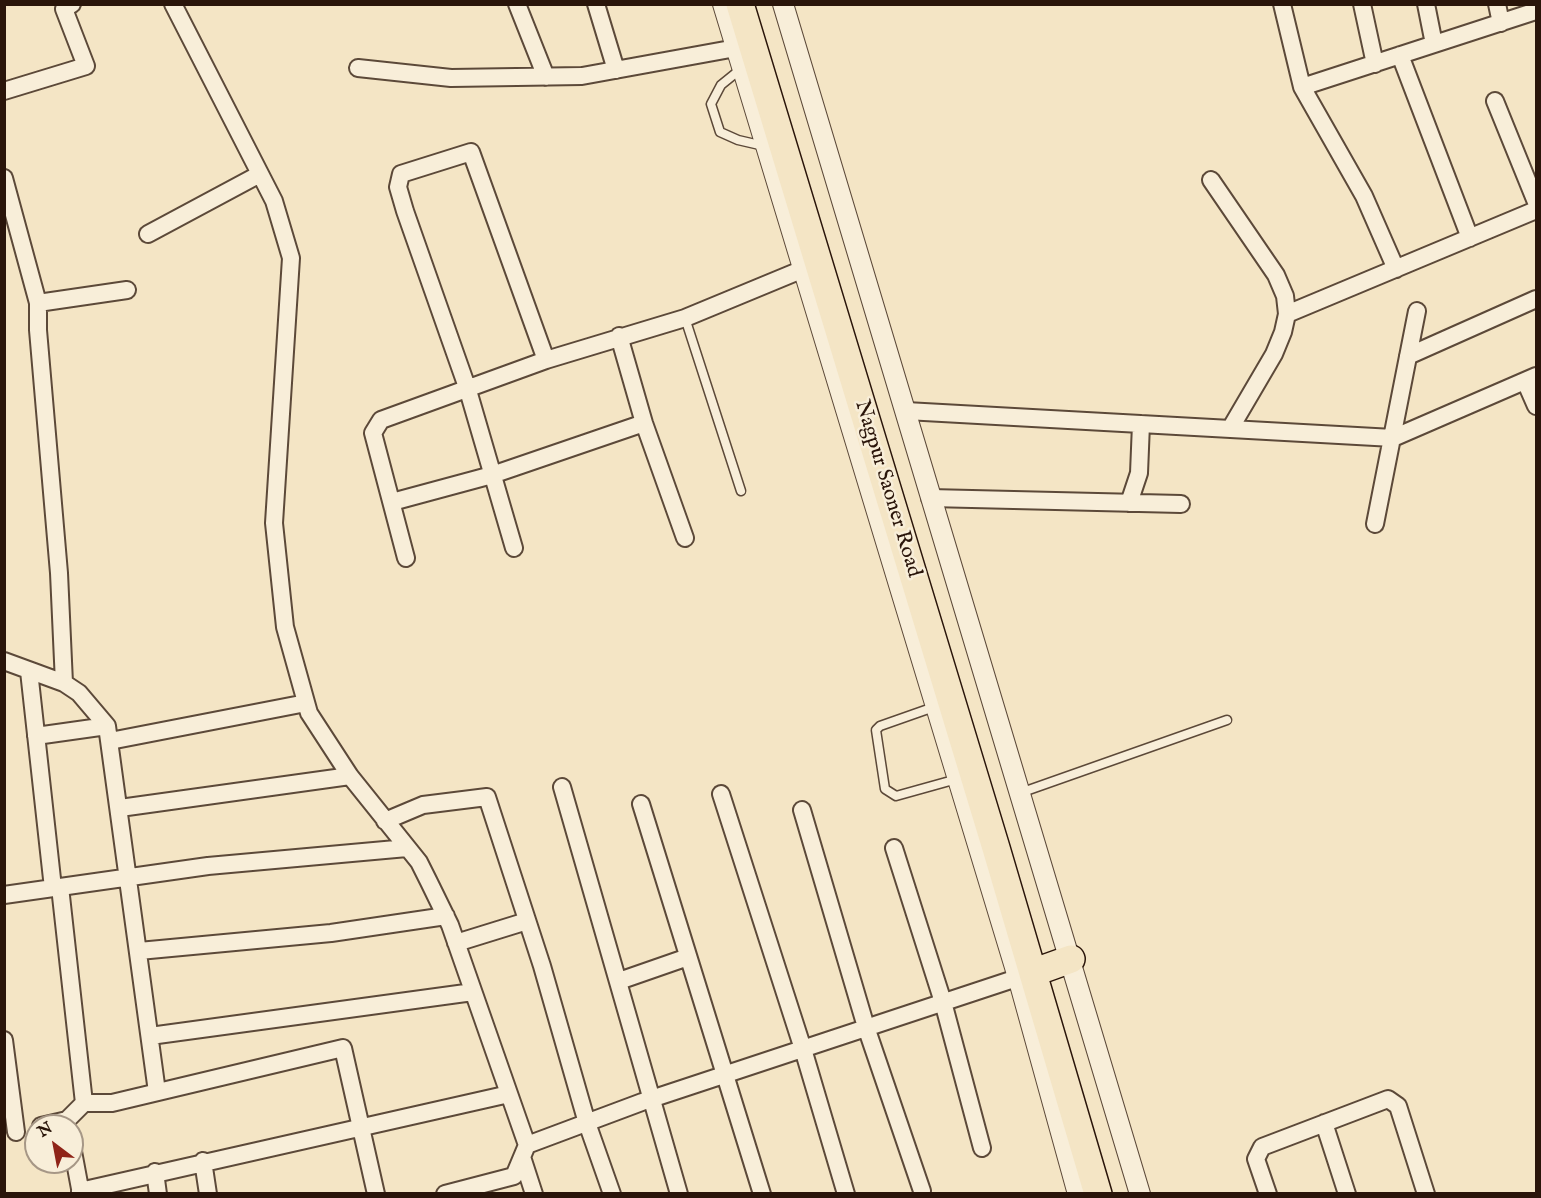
<!DOCTYPE html>
<html>
<head>
<meta charset="utf-8">
<style>
  body { margin:0 }
  #map { position:relative; width:1541px; height:1198px; overflow:hidden; background:#f4e5c5; font-family:"IM FELL English",serif }
  canvas { display:block }
  .frame { position:absolute; inset:0; border:6px solid #2a150a; pointer-events:none }
  .north { position:absolute; left:24px; top:1114px; width:60px; height:60px; box-sizing:border-box; background:#f8eed9; border:2px solid #a69786; border-radius:50%; rotate:328deg; font-size:16px; font-weight:700; line-height:24px; text-align:center; color:#2a150a }
  .north::after { content:''; display:block; margin:auto; width:21px; height:27px; background:#8f2418; clip-path:polygon(50% 0,100% 100%,50% 72%,0 100%) }
</style>
</head>
<body>
<div id="map">
<canvas width="1541" height="1198"></canvas>
<div class="frame"></div>
<div class="north">N</div>
</div>
<script>
const g = document.querySelector('canvas').getContext('2d');
g.lineJoin = 'round';
const shape = rows => new Path2D(rows.map(r => 'M' + r).join(''));
function trace(path, color, width, dash) { g.strokeStyle = color; g.lineWidth = width; g.lineCap = dash ? 'butt' : 'round'; g.setLineDash(dash || []); g.stroke(path); }
function drawText(font, color, halo, rows, align = 'center') {
  g.font = font + ' "IM FELL English",serif'; g.lineWidth = 5; g.setLineDash([]); g.textBaseline = 'middle'; g.strokeStyle = halo; g.fillStyle = color; for (const [text, x, y, turn = 0] of rows) {
    g.save(); g.translate(x, y); g.rotate((+turn || 0) * Math.PI / 180); g.textAlign = isNaN(turn) ? turn : align; if (halo) g.strokeText(text, 0, 0); g.fillText(text, 0, 0); g.restore();
  }
}
const service = shape([
  [742,68,721,85,711,104,720,132,738,140,764,146],
  [685,318,741,491],
  [934,707,880,726,876,730,885,789,896,796,957,779],
  [1020,793,1227,720]
]);
const minor = shape([
  [173,4,274,201,291,258,274,523,285,627,309,713,350,776,419,862,429,882,450,925,527,1145],
  [517,4,546,77],
  [596,4,616,70],
  [1282,4,1302,87,1364,196,1396,269],
  [1362,4,1375,64],
  [1426,4,1434,44],
  [1497,4,1501,23],
  [1400,55,1470,238],
  [358,68,451,78,582,76,736,48],
  [1302,87,1536,11],
  [4,91,86,66,64,9,72,4],
  [1495,101,1536,202],
  [4,178,38,303,38,330,59,573,64,683],
  [1211,180,1276,275,1285,296,1287,314,1283,332,1274,354,1230,429],
  [148,234,260,174],
  [38,303,127,290],
  [1287,314,1536,210],
  [619,336,644,423,685,538],
  [1408,356,1536,299],
  [1525,381,1536,406],
  [906,411,1393,438,1536,376],
  [930,498,1181,504],
  [392,502,492,475,644,423],
  [1129,503,1139,473,1141,424],
  [1375,524,1417,311],
  [514,548,467,387,405,211,398,187,401,174,471,152,546,360],
  [406,558,373,433,381,420,546,360,685,318,801,270],
  [4,661,64,683,79,693,107,726,157,1092],
  [29,671,53,888],
  [36,736,107,726],
  [110,741,306,703],
  [562,787,679,1194],
  [721,794,803,1049,846,1194],
  [641,804,762,1194],
  [120,808,350,776],
  [802,810,866,1027,922,1191],
  [385,821,423,805,487,797,542,966,587,1123,612,1194],
  [894,848,943,1002,982,1148],
  [60,887,84,1103],
  [4,895,208,866,407,848],
  [456,943,527,921],
  [139,951,331,933,446,916],
  [619,981,688,957],
  [150,1036,473,992],
  [4,1040,16,1132],
  [1324,1123,1347,1194],
  [41,1126,67,1120,84,1103,112,1103,343,1048,376,1194],
  [72,1146,81,1194],
  [522,1157,534,1194],
  [203,1161,208,1194],
  [155,1172,158,1194],
  [80,1191,509,1094],
  [445,1194,514,1176,527,1145,642,1102,1029,974],
  [1268,1194,1256,1159,1262,1147,1388,1099,1398,1106,1426,1194]
]);
const tertiary = shape([
  [723,4,1018,977,1078,1194],
  [783,4,1140,1194]
]);
const trunk = shape([
  [740,4,996,848,1098,1194],
  [1046,968,1071,959]
]);
const streetNames = [
  ["Nagpur Saoner Road",887,489,73]
];
trace(service, '#5c4939', 11);
trace(minor, '#5c4939', 20);
trace(tertiary, '#5c4939', 22);
trace(trunk, '#2a150a', 30);
trace(service, '#f8eed9', 8);
trace(minor, '#f8eed9', 16);
trace(tertiary, '#f8eed9', 20);
trace(trunk, '#f4e5c5', 27);
drawText('21px', '#2a150a', '#f8eed9', streetNames);
</script>
</body>
</html>
